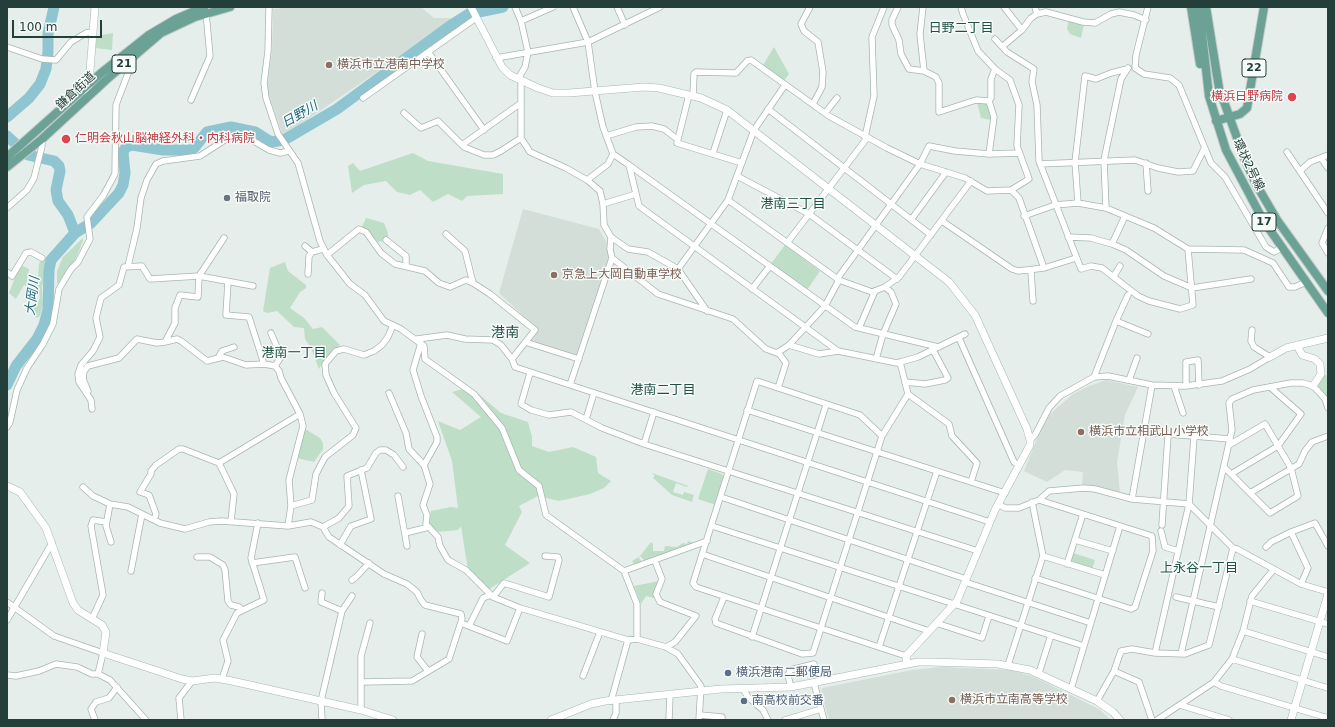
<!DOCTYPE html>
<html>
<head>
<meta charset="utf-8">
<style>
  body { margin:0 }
  #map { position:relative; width:1335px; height:727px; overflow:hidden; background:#e5eeea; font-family:"DejaVu Sans",sans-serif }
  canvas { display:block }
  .frame { position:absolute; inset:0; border:8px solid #243f39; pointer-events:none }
  .scale { position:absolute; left:12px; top:20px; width:90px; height:18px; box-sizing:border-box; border:2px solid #243f39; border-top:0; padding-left:5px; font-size:12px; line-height:14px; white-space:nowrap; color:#243f39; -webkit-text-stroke:3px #f6faf8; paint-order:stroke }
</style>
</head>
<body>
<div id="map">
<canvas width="1335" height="727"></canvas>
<div class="frame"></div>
<div class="scale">100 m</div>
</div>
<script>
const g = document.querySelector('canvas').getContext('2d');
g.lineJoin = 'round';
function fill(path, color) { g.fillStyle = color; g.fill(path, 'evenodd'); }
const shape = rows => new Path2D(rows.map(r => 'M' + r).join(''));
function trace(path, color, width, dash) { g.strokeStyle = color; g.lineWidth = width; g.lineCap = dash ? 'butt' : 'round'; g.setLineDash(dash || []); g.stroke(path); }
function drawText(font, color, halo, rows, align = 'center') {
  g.font = font + ' "DejaVu Sans","Noto Sans JP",sans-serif'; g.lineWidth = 3; g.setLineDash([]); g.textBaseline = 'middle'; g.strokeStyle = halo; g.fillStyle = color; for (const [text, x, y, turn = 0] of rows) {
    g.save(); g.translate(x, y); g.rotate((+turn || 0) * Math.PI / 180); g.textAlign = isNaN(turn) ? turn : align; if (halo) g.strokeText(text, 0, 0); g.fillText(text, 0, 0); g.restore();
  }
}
const built = shape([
  [295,7,421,7,434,18,450,18,452,21,283,136,267,90,272,50,273,9],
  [523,209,599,229,607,243,609,258,578,357,530,340,537,329,499,293],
  [1106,380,1138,387,1125,415,1117,462,1120,493,1098,487,1082,486,1083,472,1065,470,1047,482,1024,471,1042,426,1050,414,1073,394,1087,387],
  [941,667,1012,670,1034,677,1099,709,1111,720,829,720,821,691,822,688,912,670]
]);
const green = shape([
  [1069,19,1084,24,1081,38,1070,34,1067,29],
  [113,33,112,50,95,48,97,36],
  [774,47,789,74,784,81,763,65],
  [977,102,988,102,991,120,981,118],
  [413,153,428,161,503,174,503,194,467,196,462,201,448,194,433,202,420,190,410,195,397,192,386,181,364,185,352,193,348,166,353,163,360,171],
  [366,218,384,223,388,233,388,236,383,241,378,242,362,227],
  [83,238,83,241,75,260,59,284,57,283,57,271,63,257],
  [785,245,820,271,807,290,770,265],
  [44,258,48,263,42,287,43,305,40,316,37,318,32,313,31,308,39,300,40,296,36,291,24,285,16,299,9,293,18,270,23,266,29,269,27,281,35,282,38,279,39,263],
  [285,262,288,271,306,285,306,288,300,292,290,308,304,318,313,329,322,327,340,345,328,356,319,369,311,348,305,339,304,328,294,327,277,311,267,313,263,311,270,268],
  [1323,374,1328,376,1328,399,1316,386],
  [470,387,501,413,528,422,532,437,532,446,549,452,573,447,596,457,598,473,611,481,604,488,590,494,559,501,538,496,519,506,522,512,505,545,530,563,488,590,468,570,461,526,458,530,437,532,429,523,431,511,451,507,458,508,452,461,438,421,460,430,481,417,452,392],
  [305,429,320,438,323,443,323,449,314,462,297,458],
  [708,469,722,474,724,478,716,505,698,499],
  [652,473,688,486,687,487,676,483,673,492,683,495,684,492,694,495,692,502,672,495,653,478,655,476],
  [688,541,694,543,645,561,640,556,639,558,642,562,635,565,632,561,640,556,651,542,653,544,653,551,664,551,665,546,677,547,683,543,687,544],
  [1073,553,1095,560,1092,569,1072,562,1071,559],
  [659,581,654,594,654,598,646,596,641,604,634,586]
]);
const river = shape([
  [7,117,29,98,40,84,46,69,48,52,48,34,54,7],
  [7,136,28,155,54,161,59,166,60,171,56,190,58,201,68,215,75,233],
  [7,385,16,366,37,339,44,325,48,310,49,270,51,260,75,233,91,223,119,193,123,185,125,173,123,152,126,147,132,145,163,150,191,150,194,148,207,132,231,127,255,132,271,142,284,140,337,109,450,26,469,14,503,7]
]);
const street = shape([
  [269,7,268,51,264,83,266,98,278,134,298,163,320,241,327,255,350,284,365,295,384,321,401,329,424,346,425,359,474,394,502,428,519,470,539,486,546,515,624,571,637,604,637,639],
  [515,7,521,21,528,52,525,67,518,79],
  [573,7,588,42,595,92,603,127,613,154,629,165,639,206,838,351,897,363,918,357,965,334],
  [617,7,625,25],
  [810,7,801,24,804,31,818,42,823,72,822,87,813,104],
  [898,7,892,20,892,25,899,40,901,54,909,69,924,71,936,77,939,83,939,112,976,100,989,101,991,98,991,79,995,69],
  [923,7,920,34,924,71],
  [961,7,963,14,978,51,995,69,1010,80,1019,105,1017,146,1029,179,1011,190],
  [1035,7,1037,14],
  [1148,7,1136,55,1135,68,1144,74,1170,78,1179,85,1211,163,1225,177,1266,247,1274,252,1281,248],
  [521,21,553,7],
  [1022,30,1031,18,1037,14,1046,12,1083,22,1095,23,1111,14,1119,12,1134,15,1146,20],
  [995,39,1007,52,1034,69,1032,82,1037,105,1039,161,1081,269,1091,266,1102,268,1138,296,1149,301,1180,309,1193,305,1188,249],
  [1003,46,1022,30,1004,7],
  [7,47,42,59,56,60,71,42,86,33,93,32],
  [429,53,484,130],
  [496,58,588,42,660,7],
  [521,81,521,138,530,152,566,168,587,180,600,191,603,204],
  [689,95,677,143,742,163],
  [693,96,694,74,696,72,736,73,747,61,751,60,829,116,887,148,920,164,965,178,987,191,1011,190,1019,198,1044,268],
  [363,98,476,18],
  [191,100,210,56,206,13],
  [989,101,994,117,989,154],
  [768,109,931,235],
  [404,113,421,128,438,121,464,147,484,155,493,155,501,151,521,138],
  [825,113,837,98],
  [606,136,636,127,652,126,664,129,677,139],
  [865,137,874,96,872,37,884,7],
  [462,145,521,103],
  [1287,152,1328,213],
  [713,153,727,110],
  [1321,158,1328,168],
  [1146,163,1148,191],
  [1040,164,1135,160,1158,168,1178,172,1193,171,1204,149],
  [629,165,855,327,938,347],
  [1300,171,1310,162,1328,155],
  [737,176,809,214,897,279],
  [587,180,608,164,613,154],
  [636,194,603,204,604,225,611,237,610,249,612,258,658,294,733,319,766,349,777,353,789,345,825,306,839,280],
  [728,200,839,280,872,292,885,287,899,277,971,181],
  [1078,203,1075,162,1085,76,1096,79,1111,73,1127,69],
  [7,208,27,190,34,178,42,146,42,139],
  [1106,208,1104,160,1121,79,1128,68],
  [1024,216,1055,205,1078,203,1106,208,1154,228,1188,249,1244,250,1273,263,1289,287,1295,287,1306,282],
  [911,220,946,172],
  [942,221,1012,269,1018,271,1044,268,1076,258],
  [1328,228,1322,243,1328,253],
  [611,237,628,249,648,252,678,269,707,311],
  [1068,237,1091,238,1112,244,1126,250,1164,276,1192,288,1251,279],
  [386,240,406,256,406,266],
  [787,243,867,138],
  [1112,244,1125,216],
  [305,246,312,252,323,249],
  [327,255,359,229,366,232,381,253,395,264,425,271,439,283,450,287,466,280,473,283,465,251,446,234],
  [128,266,137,228,141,198,147,180,156,164,163,161,200,156,231,136,252,140,269,150,280,153,289,151],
  [678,269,728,200,754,130,785,85],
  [1031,271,1033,301],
  [7,272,12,276,26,253,31,252,42,258],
  [308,274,309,256,312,252],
  [1114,276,1120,266],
  [837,279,920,164,929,146,955,151,989,154,1018,153],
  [228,282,226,315,249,317,264,364],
  [473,283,490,294,535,330,512,359],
  [752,289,770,266],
  [1116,321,1148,334],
  [859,328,875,291],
  [271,333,281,357,275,366],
  [959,338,1014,462,1019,465],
  [417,339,447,335,465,339,493,340,501,345,512,359,515,367,990,522],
  [165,342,177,339,181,341,207,361,223,357,246,365,264,364,275,366,279,371,281,378,300,414,303,426,289,480,291,506,288,526],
  [525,342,579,359],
  [421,343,413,370,421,396,437,437,437,442,424,465],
  [789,345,819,354,838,351],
  [778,352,786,363,778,388],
  [218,358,222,351,234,347],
  [876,359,883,334,896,304,891,292,885,287],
  [530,373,521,404,531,410,549,415,571,412,602,428,644,444,978,551],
  [1094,377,1116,321,1128,295],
  [1129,380,1137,358],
  [905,382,925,384,945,380,948,378,933,350],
  [570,385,612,258],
  [1174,386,1183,413],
  [1186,386,1186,362,1198,360,1199,385],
  [88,391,83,379,84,371,88,366,119,358,137,339,157,343,165,342,175,323,175,308,180,295,198,297,199,276,224,238],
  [389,393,406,433,409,449,424,465,430,484,423,505,427,515,426,524,438,537,440,546,448,560,466,570,493,597,520,608],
  [908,394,949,424,952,436,977,463,971,482],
  [92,409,91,400,79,382,78,374,81,365,93,351,100,337,96,318,101,298,119,285,124,267,142,266,150,279,199,276,253,286],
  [747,410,1005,493],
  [586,419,594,393],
  [7,427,10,422,17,390,27,368,43,344,53,324,59,289,71,269,78,262,90,239,87,217,103,196,115,174,116,105,130,68,131,66,126,62],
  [1143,432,1230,439],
  [882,436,860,415,757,381,693,583,696,587,906,656],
  [1030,440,1035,435,1049,408,1060,396,1094,377,1108,376,1152,385,1186,386,1222,381,1250,369,1270,357,1254,347,1251,341,1252,330],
  [644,444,654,412],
  [219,463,300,414],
  [1224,467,1270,513,1298,496,1291,468,1265,424,1229,445],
  [1231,474,1278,446,1301,414,1270,387],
  [83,487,93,496,110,504,128,507,160,523,185,529,209,522,221,521,288,526,311,522,323,527,329,537,384,574,407,584,417,592,421,600,425,605,461,614,462,619,449,659,412,681,362,682],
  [1250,493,1299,464,1305,451,1312,442,1328,436],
  [398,496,407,546],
  [721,497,966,579],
  [1132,499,1152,385],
  [110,504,106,526,111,542],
  [998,504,1005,508,1019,508,1039,500,1049,491,1084,488,1095,489,1132,499,1189,504,1233,548,1237,549,1301,584,1328,592],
  [291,506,312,500,316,474,325,457,353,435,356,428,334,393,326,375,325,364,336,351,344,349,364,355,374,351,382,345,388,337,393,325],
  [154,520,156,514,149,495,140,492,151,474,151,471,156,465,179,449,183,449,219,463,234,494,231,521],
  [1162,525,1168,435],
  [712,526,1084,646],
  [323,527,339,518,349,506,347,476,367,468,376,453,380,450,386,450,394,455,403,467],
  [1161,531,1165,547,1175,550],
  [1291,532,1308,568,1301,584],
  [405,533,429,527],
  [1075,540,1113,551],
  [340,545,351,526,371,519,361,470],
  [1266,547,1271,542,1291,532,1315,523,1328,546],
  [702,554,929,631],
  [1043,556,1105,575],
  [197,557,210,557,223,565,225,570,228,601,231,605,239,607,242,610],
  [655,561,662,579,656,594,660,602,696,616,675,642,666,647],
  [252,563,295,557,305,588],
  [1067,564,1083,514],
  [131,571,142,514],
  [624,571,707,541],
  [358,575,369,563],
  [1035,578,1131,609,1135,607,1153,551,1152,536,1039,500],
  [352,580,356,577],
  [965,582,1091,623],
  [322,593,321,602,342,611],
  [493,597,504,583,549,597,559,560,558,557,545,556],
  [724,597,715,619,716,623,802,654,813,653,882,436,908,394,900,362],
  [1176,597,1219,607],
  [1250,601,1328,624],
  [7,602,54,636,103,653,98,674],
  [92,619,103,595,91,526,93,520,106,522],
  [7,620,52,543],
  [461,623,507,641,520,608,628,640,637,639,666,647,678,654,701,686,699,720],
  [936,623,982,638,989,616],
  [469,626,483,598,491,595],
  [1243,631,1328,657],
  [422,634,417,657,428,671],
  [752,637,826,405],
  [879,647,937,471],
  [1155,653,1189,504,1194,437],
  [1181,654,1232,430,1229,403,1232,399,1253,390,1291,383,1303,383,1313,386,1319,392,1325,399,1328,408],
  [1232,659,1328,688],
  [1008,665,1043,556,1032,502],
  [1114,671,1139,682,1152,720],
  [1039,673,1051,635],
  [7,675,16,676,39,671,56,664,77,667,92,674,98,674,110,680,146,720],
  [583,676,600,632],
  [222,679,228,661,223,640,237,613,264,600,251,558,258,523],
  [1214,682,1221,686,1328,718],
  [814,683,824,720],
  [791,687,788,676,790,670,814,664],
  [743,689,748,697,763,710,768,720],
  [1071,689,1120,526],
  [611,701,628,640],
  [1097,701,1114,671,1121,651,1132,649,1155,653,1185,654,1209,645,1233,548],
  [1180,705,1229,720],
  [361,710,361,656,370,623],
  [700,715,722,717,722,720],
  [95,720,91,709,96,702,109,698,117,687],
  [181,720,179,698,192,681],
  [322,720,321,701,342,611,352,596],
  [613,720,616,713,616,700],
  [669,720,670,695],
  [785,720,821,709],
  [1157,720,1214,682,1232,659,1243,631,1252,596,1274,569]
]);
const secondary = shape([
  [471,7,502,67,510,75,538,88,553,93,569,93,644,87,659,88,701,98,727,110,949,282,975,315,1027,429,1030,440,1030,445,995,510,957,601,906,656,907,664],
  [88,96,95,7],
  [1297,345,1302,355,1315,359,1320,364,1321,374,1313,386],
  [1270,357,1286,348,1328,338],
  [7,486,20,492,46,528,73,603,78,610,102,625,106,632,103,653,182,679,192,681,215,678,232,681,361,710,393,720],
  [551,720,591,704,605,701,721,689,791,687,918,662,930,662,998,664,1030,670,1097,701,1113,712,1120,720],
  [1291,720,1328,594]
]);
const primary = shape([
  [1191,7,1200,64],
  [1199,7,1209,96,1226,150,1263,220,1328,313],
  [1206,7,1219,88,1245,160,1256,184,1277,220,1328,291],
  [1216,121,1240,114,1247,108,1264,7],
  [7,157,100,74,149,35,176,19,204,7],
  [7,167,42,139,106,80,161,33,195,17,230,7]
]);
const markers = [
  [329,65,4,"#8d6e63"],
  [1292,97,5,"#e0444e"],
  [66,139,5,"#e0444e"],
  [227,198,4,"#6b7280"],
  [554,275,4,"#8d6e63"],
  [1081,432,4,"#8d6e63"],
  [728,673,4,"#5c6f8a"],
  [952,700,4,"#8d6e63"],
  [744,701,4,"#5c6f8a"]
];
const shields = [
  [124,64,24],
  [1254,68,24],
  [1264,222,24]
];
const shieldNames = [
  ["21",124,64],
  ["22",1254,68],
  ["17",1264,222]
];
const educationNames = [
  ["横浜市立港南中学校",337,65],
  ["京急上大岡自動車学校",562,275],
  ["横浜市立相武山小学校",1089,432],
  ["横浜市立南高等学校",960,700]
];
const streetNames = [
  ["鎌倉街道",76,91,-43],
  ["環状2号線",1248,165,64]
];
const healthNames = [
  ["横浜日野病院",1283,97],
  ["仁明会秋山脳神経外科・内科病院",75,139,"left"]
];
const worshipNames = [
  ["福取院",235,198]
];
const serviceNames = [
  ["横浜港南二郵便局",736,673],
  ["南高校前交番",752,701]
];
const neighbourhoodNames = [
  ["日野二丁目",961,29],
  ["港南三丁目",793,205],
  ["港南一丁目",294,354],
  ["港南二丁目",663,391],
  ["上永谷一丁目",1199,569]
];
const waterNames = [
  ["日野川",300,115,-30],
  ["大岡川",33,296,-83]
];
const quarterNames = [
  ["港南",505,333]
];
fill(built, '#d3ded9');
fill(green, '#bfdec8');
trace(river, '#8fc5d1', 11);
trace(street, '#a7b6b1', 7);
trace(secondary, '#a3b9b2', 8);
trace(primary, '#c2c9c8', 10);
trace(street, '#fff', 5.5);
trace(secondary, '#fff', 7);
trace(primary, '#6ba295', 8);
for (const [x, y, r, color] of markers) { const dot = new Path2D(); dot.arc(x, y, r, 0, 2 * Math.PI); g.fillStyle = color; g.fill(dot); trace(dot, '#f6faf8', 1.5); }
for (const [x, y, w] of shields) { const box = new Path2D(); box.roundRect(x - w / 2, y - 9, w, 18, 3); g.fillStyle = '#f6faf8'; g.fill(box); trace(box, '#243f39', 1); }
drawText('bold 11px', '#243f39', null, shieldNames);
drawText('12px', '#785e54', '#f6faf8', educationNames, 'left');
drawText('12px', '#243f39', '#f6faf8', streetNames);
drawText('12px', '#be3a42', '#f6faf8', healthNames, 'right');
drawText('12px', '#5b616d', '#f6faf8', worshipNames, 'left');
drawText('12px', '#4e5e75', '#f6faf8', serviceNames, 'left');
drawText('13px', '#205147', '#f6faf8', neighbourhoodNames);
drawText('italic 13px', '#1f687b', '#f6faf8', waterNames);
drawText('14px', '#205147', '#f6faf8', quarterNames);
</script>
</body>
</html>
